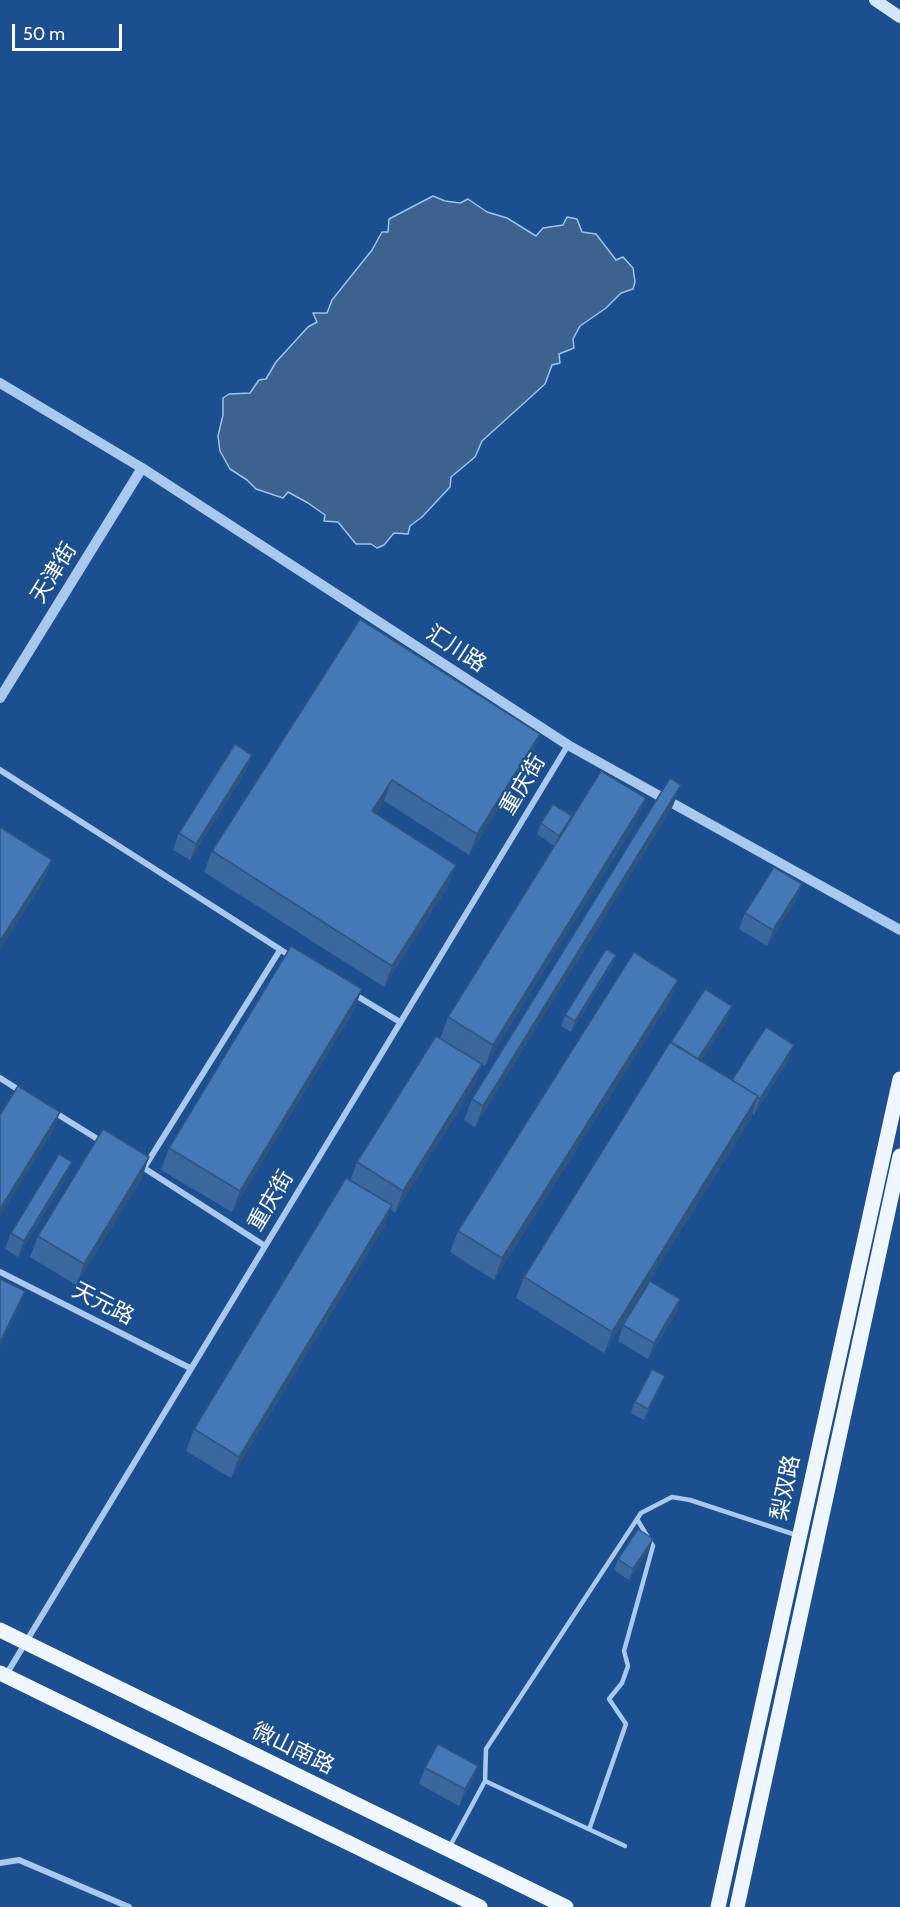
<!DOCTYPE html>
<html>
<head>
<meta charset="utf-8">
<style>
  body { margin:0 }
  #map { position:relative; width:900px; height:1907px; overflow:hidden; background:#1b4f8f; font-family:Cabin,sans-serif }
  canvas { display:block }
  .scale { position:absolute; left:12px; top:24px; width:110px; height:27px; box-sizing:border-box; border:3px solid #fff; border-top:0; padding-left:8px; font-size:18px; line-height:21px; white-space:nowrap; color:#fff; -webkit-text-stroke:4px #1b4f8f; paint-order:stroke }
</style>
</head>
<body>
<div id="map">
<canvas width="900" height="1907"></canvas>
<div class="scale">50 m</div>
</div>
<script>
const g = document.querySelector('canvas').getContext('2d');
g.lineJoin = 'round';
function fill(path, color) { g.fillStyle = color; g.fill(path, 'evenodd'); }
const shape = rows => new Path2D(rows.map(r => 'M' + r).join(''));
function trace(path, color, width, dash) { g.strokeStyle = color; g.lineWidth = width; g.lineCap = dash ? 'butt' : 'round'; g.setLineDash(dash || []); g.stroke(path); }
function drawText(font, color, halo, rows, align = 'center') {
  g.font = font + ' Cabin,"Noto Sans SC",sans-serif'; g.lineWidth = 4.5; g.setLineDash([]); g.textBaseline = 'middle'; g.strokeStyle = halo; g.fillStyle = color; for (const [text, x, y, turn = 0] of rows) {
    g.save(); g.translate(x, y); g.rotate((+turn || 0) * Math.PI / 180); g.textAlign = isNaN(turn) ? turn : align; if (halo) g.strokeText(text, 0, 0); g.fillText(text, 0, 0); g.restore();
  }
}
const water = shape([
  [433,196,445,201,460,203,468,199,487,212,507,218,536,236,543,228,563,225,567,217,577,219,582,232,596,234,616,260,623,257,633,268,635,282,633,289,621,293,606,308,580,326,573,339,574,348,559,354,560,363,552,365,545,384,482,441,475,457,451,477,450,487,422,517,410,526,408,534,394,533,384,545,377,548,371,544,356,544,338,522,324,521,325,515,308,503,288,492,283,498,256,489,247,480,230,469,220,451,218,436,223,415,223,398,229,394,250,393,259,380,266,379,276,362,308,327,317,322,313,313,327,313,332,300,372,250,382,232,388,232,389,219,433,196]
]);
const service = shape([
  [485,1781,625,1846],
  [590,1827,626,1724,609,1699,622,1683,628,1666,624,1651,653,1546,637,1519],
  [449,1848,485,1781,486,1749,641,1513,672,1497,690,1500,796,1535]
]);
const minor = shape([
  [0,770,292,957],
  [352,993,400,1022],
  [0,1078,22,1092],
  [54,1112,104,1143],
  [265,1246,144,1168,280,950],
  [0,1272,190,1368],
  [6,1675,568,745],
  [0,1863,19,1860,129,1907]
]);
const tertiary = shape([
  [0,383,142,468,568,745,900,930],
  [0,698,142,468]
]);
const secondary = shape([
  [875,0,900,17]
]);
const primary = shape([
  [0,1630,566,1907],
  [0,1673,480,1907],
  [718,1907,900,1079],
  [737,1907,900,1156]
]);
const wall = shape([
  [360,619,540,734,533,755,469,855,384,801,376,814,448,886,384,987,204,872,212,851],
  [246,771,190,860,173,850,179,833],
  [673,806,475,1127,464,1120,472,1099],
  [572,816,638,819,485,1066,440,1039,448,1017,554,846,537,834,541,823],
  [796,900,767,946,739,929,745,913],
  [612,966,571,1032,561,1026,565,1015],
  [362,989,354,1010,232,1212,161,1170,169,1148],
  [670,1001,494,1280,450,1252,458,1231],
  [732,1006,726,1022,701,1061,732,1080,788,1061,754,1115,752,1114,751,1118,604,1353,516,1298,524,1277,671,1042],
  [482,1064,474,1086,395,1213,390,1209,384,1227,231,1478,186,1451,194,1429,350,1181,357,1162],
  [66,1178,18,1257,5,1249,11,1233],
  [142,1178,76,1285,30,1257,38,1236],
  [680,1299,675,1315,648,1359,618,1341,623,1325],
  [661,1387,644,1420,631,1413,635,1402],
  [653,1539,649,1550,629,1580,614,1570,618,1559],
  [425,1768,472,1782,459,1806,419,1784]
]);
const shadedWall = shape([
  [540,734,533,755,469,855,477,834],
  [252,755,246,771,190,860,196,844],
  [392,780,384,801,364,832,372,811],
  [681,785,673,806,475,1127,483,1106],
  [646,798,638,819,485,1066,493,1045],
  [52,860,44,881,0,950,0,941],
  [456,865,448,886,384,987,392,966],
  [802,884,796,900,767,946,773,930],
  [616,955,612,966,571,1032,575,1021],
  [678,980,670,1001,494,1280,502,1258],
  [362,989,354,1010,232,1212,240,1191],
  [732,1006,726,1022,691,1078,696,1062],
  [794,1045,788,1061,754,1115,760,1099],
  [482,1064,474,1086,395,1213,403,1191],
  [758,1096,751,1118,604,1353,612,1332],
  [60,1112,52,1133,0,1217,0,1209],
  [149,1157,142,1178,76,1285,84,1264],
  [72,1162,66,1178,18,1257,24,1241],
  [392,1205,384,1227,231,1478,239,1457],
  [25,1291,17,1313,0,1347,0,1342],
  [680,1299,675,1315,648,1359,654,1343],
  [665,1376,661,1387,644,1420,648,1409],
  [653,1539,649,1550,629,1580,633,1569],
  [478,1766,472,1782,459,1806,465,1789]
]);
const building = shape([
  [360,619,540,734,477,834,392,780,372,811,456,865,392,966,212,851,360,619],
  [235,744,252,755,196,844,179,833,235,744],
  [601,771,646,798,493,1045,448,1017,601,771],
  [670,778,681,785,483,1106,472,1099,670,778],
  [553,804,572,816,559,836,541,823,553,804],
  [0,827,52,860,0,941,0,827],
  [774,867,802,884,773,930,745,913,774,867],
  [291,946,362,989,240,1191,169,1148,291,946],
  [606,949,616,955,575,1021,565,1015,606,949],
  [634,952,678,980,502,1258,458,1231,634,952],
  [705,989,732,1006,698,1059,671,1042,705,989],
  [766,1027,794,1045,760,1099,758,1097,758,1096,732,1080,766,1027],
  [436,1036,482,1064,403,1191,357,1162,436,1036],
  [670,1042,758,1096,612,1332,524,1277,670,1042],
  [18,1086,60,1112,0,1209,0,1115,18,1086],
  [103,1129,149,1157,84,1264,38,1236,103,1129],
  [59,1154,72,1162,24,1241,11,1233,59,1154],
  [346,1178,392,1205,239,1457,194,1429,346,1178],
  [0,1279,25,1291,0,1342,0,1279],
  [650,1281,680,1299,654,1343,623,1325,650,1281],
  [652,1369,665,1376,648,1409,635,1402,652,1369],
  [638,1529,653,1539,633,1569,618,1559,638,1529],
  [438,1744,478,1766,465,1789,425,1768,438,1744]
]);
const streetNames = [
  ["天津街",54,573,-58],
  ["汇川路",456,649,33],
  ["重庆街",523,785,-59],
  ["重庆街",271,1201,-59],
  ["天元路",103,1304,27],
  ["梨双路",786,1488,-78],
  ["微山南路",293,1749,26]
];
fill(water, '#3c6290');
trace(water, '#9cc4f0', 1.5);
trace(service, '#a9c9ee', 4.5);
trace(minor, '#a9c9ee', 6);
trace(tertiary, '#a9c9ee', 10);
trace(secondary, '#d6e6fa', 12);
trace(primary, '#f0f6ff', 15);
fill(wall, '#3a679d');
fill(shadedWall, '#305480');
fill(building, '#4478b7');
trace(building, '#305480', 1.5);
drawText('22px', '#fff', '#1b4f8f', streetNames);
</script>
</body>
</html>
